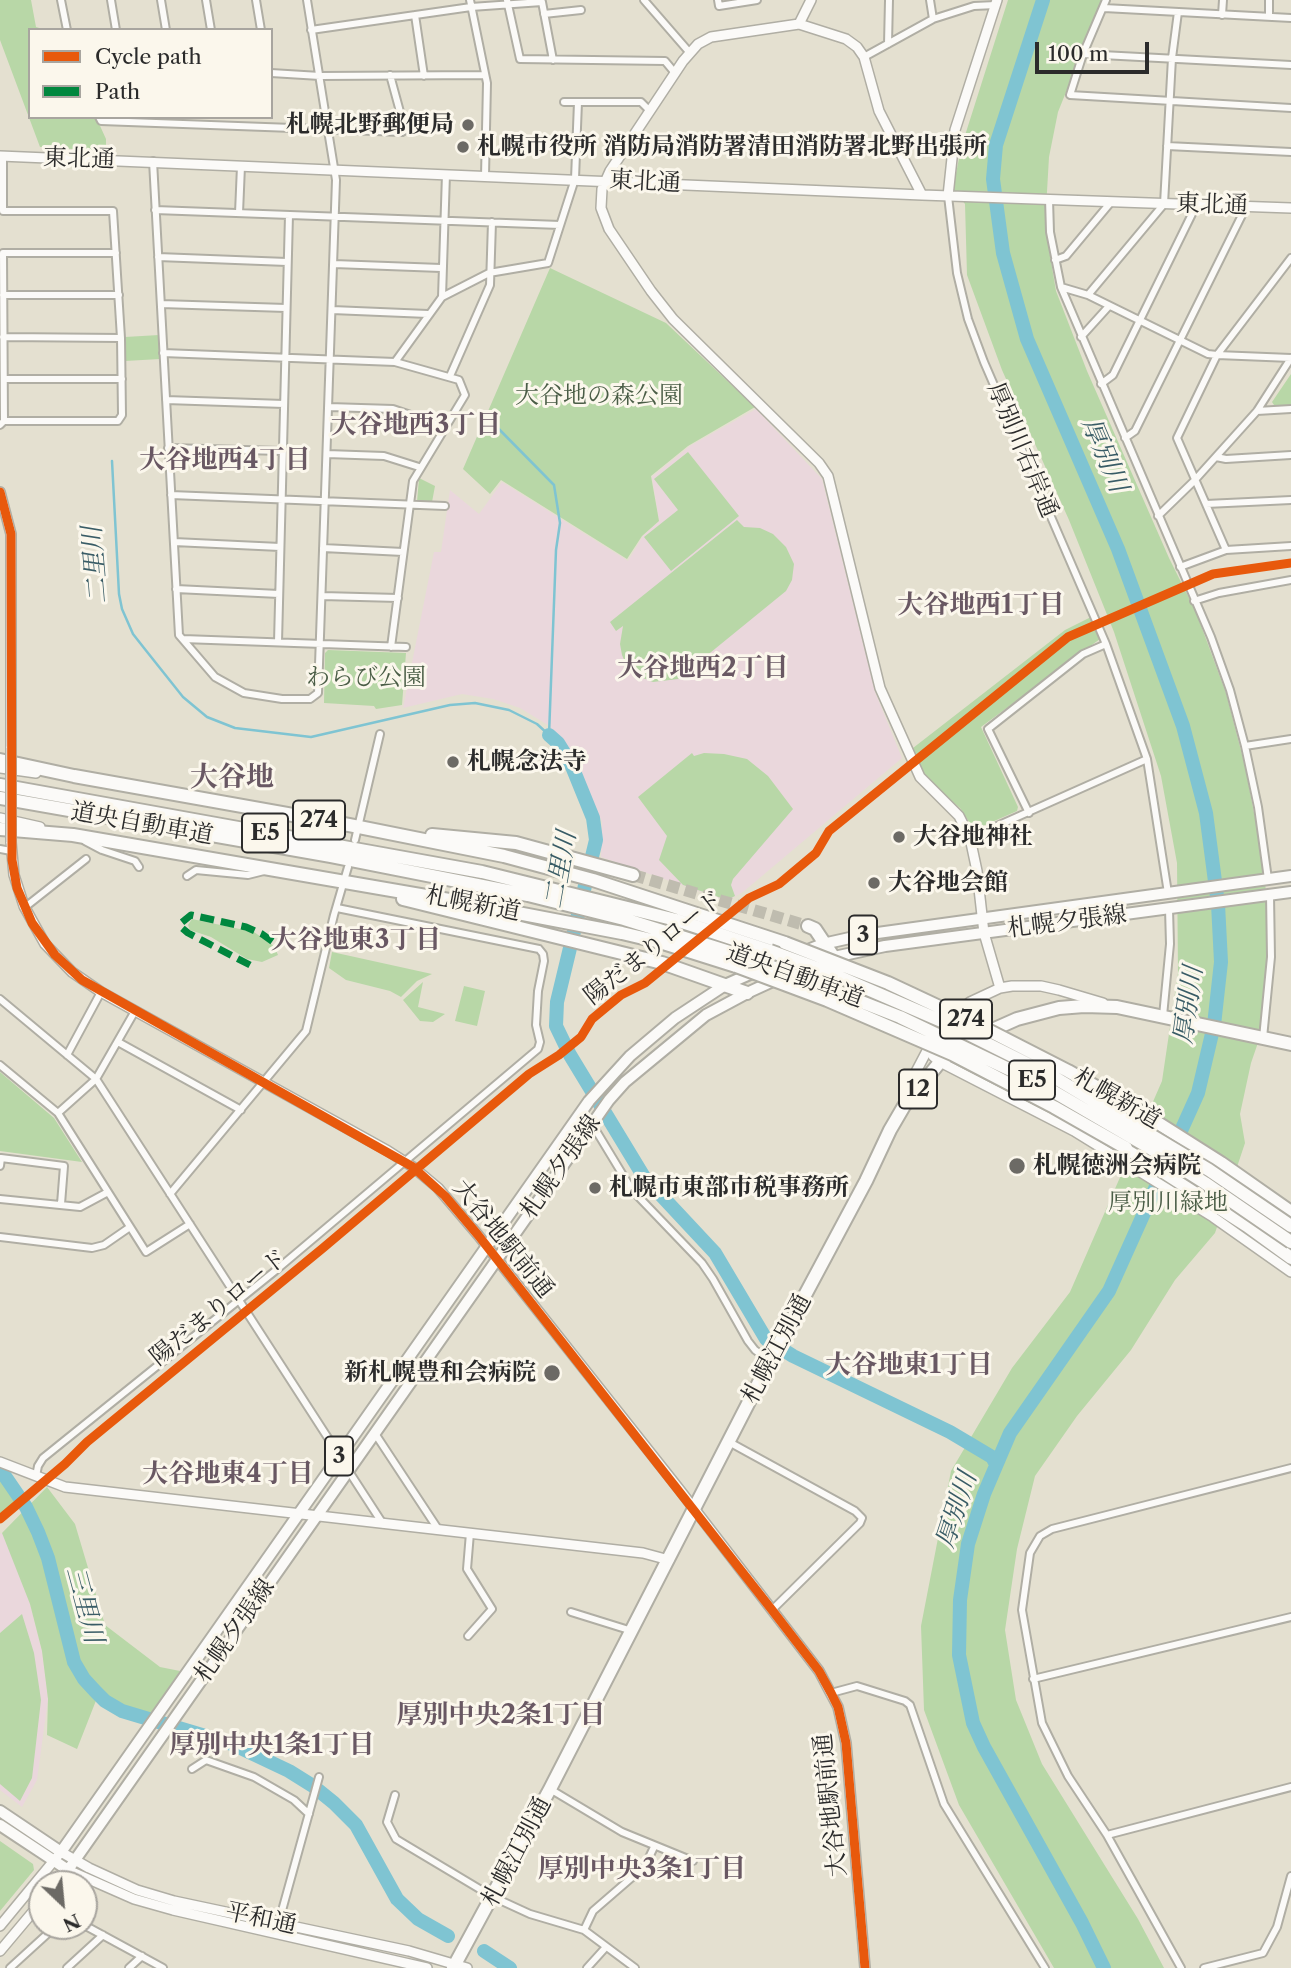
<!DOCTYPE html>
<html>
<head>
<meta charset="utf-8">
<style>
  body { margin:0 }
  #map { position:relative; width:1291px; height:1968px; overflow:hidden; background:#e4e0d0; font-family:"Libre Caslon Text",serif }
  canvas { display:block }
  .legend { position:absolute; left:28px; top:28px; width:245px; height:91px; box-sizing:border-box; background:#fbf7ec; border:2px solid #a8a59f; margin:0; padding:9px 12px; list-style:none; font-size:21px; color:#2b2b2b }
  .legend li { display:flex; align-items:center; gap:14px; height:35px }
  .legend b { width:35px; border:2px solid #a8a59f }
  .north { position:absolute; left:28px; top:1870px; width:70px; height:70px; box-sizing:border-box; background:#fbf7ec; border:2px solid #a8a59f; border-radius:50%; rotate:154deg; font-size:19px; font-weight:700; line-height:28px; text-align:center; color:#2b2b2b }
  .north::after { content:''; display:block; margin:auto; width:24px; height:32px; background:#6c6a65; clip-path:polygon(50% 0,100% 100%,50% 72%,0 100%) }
  .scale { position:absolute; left:1035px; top:42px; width:114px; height:32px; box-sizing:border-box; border:4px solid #2b2b2b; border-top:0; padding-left:9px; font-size:21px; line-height:24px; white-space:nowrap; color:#2b2b2b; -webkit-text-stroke:5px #fbf7ec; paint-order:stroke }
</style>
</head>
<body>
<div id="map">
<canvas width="1291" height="1968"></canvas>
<ul class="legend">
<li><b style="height:9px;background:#e8590c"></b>Cycle path</li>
<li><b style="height:9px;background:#00873e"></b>Path</li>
</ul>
<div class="north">N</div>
<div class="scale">100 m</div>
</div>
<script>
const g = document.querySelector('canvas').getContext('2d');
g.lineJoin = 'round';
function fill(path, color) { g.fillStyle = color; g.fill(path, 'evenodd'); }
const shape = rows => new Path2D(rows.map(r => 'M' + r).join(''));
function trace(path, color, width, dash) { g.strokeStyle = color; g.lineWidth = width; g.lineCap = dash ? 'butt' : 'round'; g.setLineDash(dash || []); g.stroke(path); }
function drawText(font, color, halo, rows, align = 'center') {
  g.font = font + ' "Libre Caslon Text","Noto Serif JP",serif'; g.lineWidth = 6; g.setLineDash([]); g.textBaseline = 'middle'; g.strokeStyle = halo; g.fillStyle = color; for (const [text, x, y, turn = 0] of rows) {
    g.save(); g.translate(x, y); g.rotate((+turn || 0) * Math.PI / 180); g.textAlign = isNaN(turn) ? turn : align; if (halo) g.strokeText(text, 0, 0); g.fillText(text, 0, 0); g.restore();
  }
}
const built = shape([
  [756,409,822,479,875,692,902,758,743,892,727,901,601,857,602,822,572,751,548,725,520,708,493,699,462,694,403,708,434,552,441,552,450,490,479,514,502,482,628,561,643,536,659,521,652,477,690,446],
  [2,1533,21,1572,30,1604,42,1651,48,1699,37,1780,22,1807,0,1790,0,1534]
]);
const green = shape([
  [0,0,31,0,36,27,46,30,30,30,30,117,96,117,106,139,106,151,40,147,0,40],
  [1008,0,1103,0,1058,112,1049,157,1045,226,1056,291,1087,371,1169,558,1196,612,1226,693,1245,766,1260,844,1269,915,1262,1031,1251,1063,1240,1114,1245,1143,1215,1233,1175,1280,1131,1350,1077,1416,1035,1476,1017,1549,1005,1630,1016,1700,1042,1764,1138,1919,1164,1968,1054,1968,959,1805,924,1710,921,1626,951,1471,1012,1368,1070,1292,1162,1081,1178,973,1177,863,1161,776,1114,632,1069,520,1002,370,967,275,965,204,953,189,961,148],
  [550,268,666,323,755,407,688,446,651,476,659,521,642,536,627,559,501,480,490,494,463,469],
  [159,335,160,359,125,361,125,337],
  [1291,374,1291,405,1274,405,1272,402],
  [688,452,739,516,671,571,644,537,678,510,654,479],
  [419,478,435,486,432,502,417,502],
  [737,520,744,527,760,528,773,534,786,547,794,564,792,580,786,591,678,679,653,682,638,676,626,664,622,655,620,644,623,626,616,631,610,622],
  [1091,617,1100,639,981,727,1018,807,1017,811,976,829,973,828,960,808,935,787,924,774,913,748,1065,630],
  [328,650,406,653,402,705,376,709,374,706,324,703,325,653],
  [692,753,694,756,704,753,724,754,747,759,768,776,793,809,733,879,731,885,735,896,727,900,683,885,659,860,667,836,638,797],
  [192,919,254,932,274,946,278,955,262,962,247,959,211,937,190,930,188,925],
  [332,952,432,974,417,981,401,997,390,991,346,980,329,968],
  [423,982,418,1007,445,1014,433,1022,420,1021,403,1000],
  [464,986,485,991,477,1026,455,1021],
  [0,1072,54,1118,82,1162,0,1151],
  [0,1474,19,1501,0,1517],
  [47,1487,75,1524,105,1625,160,1667,180,1671,152,1717,97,1698,77,1749,47,1735,48,1699,42,1651,30,1604,2,1533],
  [22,1614,34,1653,41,1700,32,1778,20,1801,0,1784,0,1633],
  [0,1841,33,1864,34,1870,0,1911]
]);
const stream = shape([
  [489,419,554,485,560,523,556,550,549,735],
  [112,461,119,594,122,609,133,634,144,648,183,697,207,717,235,728,311,737,450,705,475,703,509,710,537,724,549,735]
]);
const river = shape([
  [1043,0,996,145,993,179,1003,253,1027,339,1118,549,1183,726,1206,813,1218,904,1221,962,1214,1025,1198,1093,1109,1291,1010,1433,984,1494,968,1544,960,1600,959,1655,973,1723,984,1747,1082,1923,1104,1968],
  [549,735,558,743,571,764,593,818,596,840,557,1002,556,1026,570,1055,644,1177,715,1253,766,1339,793,1356,950,1432,992,1457,996,1464],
  [0,1469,26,1507,38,1532,48,1558,74,1662,84,1679,96,1692,105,1701,122,1711,232,1744,289,1771,313,1786,334,1803,356,1825,397,1899,418,1919,448,1936],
  [484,1951,510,1968]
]);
const highwayTunnel = shape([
  [633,875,808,926]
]);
const street = shape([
  [61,0,67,30],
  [111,0,116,30],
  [161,0,166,30],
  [206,0,211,30],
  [256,0,261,30],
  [470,0,487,83,485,176],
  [507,0,520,59,665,61,675,73],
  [644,0,690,53],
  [718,0,719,6,757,0],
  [930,0,933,19],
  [1106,0,1083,54,1070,95,1291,108],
  [1104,8,1291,18],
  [544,14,581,10],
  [415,15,424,76],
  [1222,15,1223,0],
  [1269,17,1269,0],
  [311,30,471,7,542,2,553,60],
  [888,44,889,0],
  [1083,54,1291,65],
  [864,57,933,19,974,6,996,5],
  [271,73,320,76,484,75],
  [564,102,641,102,649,110],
  [99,117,101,121,402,132,405,130,390,75],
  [1167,146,1291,152],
  [153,161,179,635,215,677,244,693,282,699,310,699,318,693,336,180,307,0],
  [948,196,957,273,968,319,984,362,1106,644,1147,759,1168,893],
  [1049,199,1050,232,1061,287,1211,637,1230,690,1245,746,1258,807,1268,879],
  [155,210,560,225],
  [239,213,241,166],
  [158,257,287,262],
  [1291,258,1217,355,1291,358],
  [1055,260,1066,256,1111,202],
  [334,264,441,268],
  [1061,287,1088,295,1208,354,1217,355,1177,438,1226,550],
  [3,295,119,295],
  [1088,295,1164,204,1172,58,1178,12],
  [442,297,446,174],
  [161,304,286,308],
  [332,310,428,314],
  [3,337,121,338],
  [1081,337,1109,306],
  [163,353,395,362,459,380,465,395,413,481,391,647],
  [395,362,442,297,489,273,548,263,575,179,578,102],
  [450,376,490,285,492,222],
  [4,379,122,379],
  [1101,384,1113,375,1192,214,1192,205],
  [166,400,284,404],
  [329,407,393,409,446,427],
  [1257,411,1291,409],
  [4,421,3,253,116,253],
  [0,425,4,421,118,421,122,415,121,338,113,211,3,211,3,156],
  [1125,438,1135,431,1242,215,1244,206],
  [168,448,282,451],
  [327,454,384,456,419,467],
  [1216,457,1226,459,1291,455],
  [171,495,445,506],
  [1206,504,1291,500],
  [1158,516,1194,481,1257,411,1291,358],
  [174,542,280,547],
  [323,548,403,552],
  [1180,567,1226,550,1291,546],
  [176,589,279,594],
  [322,596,398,598],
  [1194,601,1219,593,1291,580],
  [183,639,406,647],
  [278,642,289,215],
  [1245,746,1291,739],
  [1029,813,988,729,1083,654,1106,644],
  [970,838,1147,759],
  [355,840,380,734],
  [85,841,102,850,135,861,139,867],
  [0,849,11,851],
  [187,876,196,870,248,875,264,871],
  [24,908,86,859],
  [0,999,96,1079,339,1455],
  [1163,1016,1170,944,1169,909],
  [1263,1038,1271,957,1270,895],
  [118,1042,241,1110],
  [67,1055,101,992],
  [0,1065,58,1113,146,1252,190,1224],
  [58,1113,96,1079,135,1011],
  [592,1124,632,1190,702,1263,713,1279,748,1341,755,1350,770,1361],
  [0,1166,1,1158,64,1166,61,1204],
  [170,1194,306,1031,334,915,348,867],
  [0,1199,80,1207,108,1192],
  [0,1237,92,1248,104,1245,130,1227],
  [374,1432,438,1529],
  [729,1442,855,1511,862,1518,860,1523,772,1610],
  [348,1470,383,1524],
  [36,1476,38,1466,43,1458,275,1271,538,1049,540,1042,536,1025,538,991,544,961,543,954,539,949,337,908],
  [571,1612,632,1631],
  [468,1636,492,1609,467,1569,470,1533],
  [1033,1679,1291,1617],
  [831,1693,857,1686,905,1701,910,1705,944,1804,1045,1968],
  [192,1769,206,1760,254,1777,294,1800,309,1814],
  [550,1789,622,1832,693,1861],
  [395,1795,387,1822,396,1839,493,1897,530,1914,584,1930,635,1968],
  [1107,1835,1291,1787],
  [84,1925,163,1968],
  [278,1925,319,1777],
  [584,1930,593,1911,645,1866,654,1847],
  [10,1968,56,1926],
  [67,1968,103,1935],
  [129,1968,142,1956],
  [587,1968,606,1947],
  [1181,1968,1107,1835,1068,1776,1042,1723,1022,1610,1030,1553,1040,1536,1052,1529,1291,1468],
  [1204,1968,1263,1953,1277,1927,1291,1876]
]);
const secondary = shape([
  [799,24,811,0],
  [0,156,922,195,1291,208],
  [922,195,879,111,864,57,857,47,846,39,799,24,711,37,698,44,683,61,610,171,602,189,601,208,609,229,651,291,673,319,819,463,828,476,880,688,920,777,959,816,970,838,977,871,984,933,1000,988],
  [948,196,955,130,997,0],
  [0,492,11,534,11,748],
  [0,768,36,773],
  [0,818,40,827],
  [11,842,14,875,24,906,45,944,72,972,101,992,388,1151,413,1167,438,1188,478,1235,679,1489,819,1671,838,1707,846,1743,865,1968],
  [954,1017,970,1002,1000,988,1012,986,1041,986,1059,990,1103,1003],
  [931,1043,933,1056,940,1062,1074,1131,1213,1217,1291,1272],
  [904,1105,908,1087,930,1045],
  [0,1462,65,1487,643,1553,669,1560],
  [56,1884,68,1870,134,1899,173,1910,427,1968],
  [0,1926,61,1852,89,1868,137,1890,174,1901,409,1951,467,1968],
  [0,1951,42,1901]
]);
const primary = shape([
  [803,952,823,944,863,935,1291,876],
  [825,959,885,946,1291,892],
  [0,1811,61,1852,589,1101,630,1056,675,1018,725,985,759,970],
  [0,1825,68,1870,609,1100,625,1082,706,1015,747,993,810,964]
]);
const highway = shape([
  [0,760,74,776,349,825,504,856,593,880,785,943],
  [0,785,482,872,676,920,770,951],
  [0,798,331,856,528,895,624,919,752,959],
  [0,829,73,835,455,901,622,933,660,942,736,966],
  [432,835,516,843,633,875],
  [403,899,662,963,747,993],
  [808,926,815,929,833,956],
  [1139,1111,1221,1163,1291,1212],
  [1126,1148,1247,1226,1291,1258],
  [453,1968,550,1789,773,1355,866,1181,890,1130,904,1106,940,1062,972,1039,1017,1019,1059,1008,1084,1006,1117,1007,1291,1044]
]);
const secondaryBridge = shape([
  [11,748,11,842]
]);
const highwayBridge = shape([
  [785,943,888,983,982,1027,1068,1071,1139,1111],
  [770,951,835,975,946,1023,1052,1076,1209,1170,1291,1226],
  [752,959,900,1017,1044,1086,1145,1145,1205,1183,1291,1242],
  [736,966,827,1000,952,1054,1054,1107,1126,1148]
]);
const quiet = shape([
  [250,965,188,933,182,928,181,923,191,915,246,927,262,934,276,944]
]);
const cycleway = shape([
  [0,492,11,534,12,860,17,888,32,923,55,955,82,980,413,1167,445,1196,478,1235,772,1610,819,1671,831,1693,838,1707,846,1743,865,1968],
  [0,1519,65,1464,87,1442,323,1248,529,1074,559,1055,581,1037,592,1019,621,995,645,983,749,898,779,884,816,853,829,831,1068,637,1213,574,1291,563]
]);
const markers = [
  [468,125,7,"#6c6a65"],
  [463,147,7,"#6c6a65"],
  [453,762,7,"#6c6a65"],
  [899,837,7,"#6c6a65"],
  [874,883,7,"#6c6a65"],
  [1017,1166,9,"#6c6a65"],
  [595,1188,7,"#6c6a65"],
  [552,1373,9,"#6c6a65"]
];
const shields = [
  [319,820,52],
  [265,833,46],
  [863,935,28],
  [966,1019,52],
  [1032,1080,46],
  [918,1089,38],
  [339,1456,28]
];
const shieldNames = [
  ["274",319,820],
  ["E5",265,833],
  ["3",863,935],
  ["274",966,1019],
  ["E5",1032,1080],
  ["12",918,1089],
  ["3",339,1456]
];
const poiNames = [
  ["札幌北野郵便局",454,125,"right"],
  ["札幌市役所 消防局消防署清田消防署北野出張所",477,147],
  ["札幌念法寺",467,762],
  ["大谷地神社",913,837],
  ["大谷地会館",888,883],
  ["札幌徳洲会病院",1033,1166],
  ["札幌市東部市税事務所",609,1188],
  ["新札幌豊和会病院",536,1373,"right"]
];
const streetNames = [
  ["東北通",79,159,2],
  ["東北通",645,182,3],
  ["東北通",1212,205,2],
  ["厚別川右岸通",1022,450,67],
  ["道央自動車道",142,824,10],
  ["札幌新道",473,904,11],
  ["札幌夕張線",1067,922,-7],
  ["陽だまりロード",654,948,-38],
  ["道央自動車道",795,976,20],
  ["札幌新道",1117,1099,30],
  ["札幌夕張線",561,1167,-55],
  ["大谷地駅前通",503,1239,51],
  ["陽だまりロード",219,1308,-39],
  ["札幌江別通",777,1349,-62],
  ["札幌夕張線",235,1631,-55],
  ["大谷地駅前通",831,1805,-96],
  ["札幌江別通",517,1852,-62],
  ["平和通",261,1919,12]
];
const parkNames = [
  ["大谷地の森公園",599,396],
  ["わらび公園",366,678],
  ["厚別川緑地",1168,1203]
];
const neighbourhoodNames = [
  ["大谷地西3丁目",416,425],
  ["大谷地西4丁目",225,460],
  ["大谷地西1丁目",981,605],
  ["大谷地西2丁目",703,668],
  ["大谷地東3丁目",356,940],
  ["大谷地東1丁目",909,1365],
  ["大谷地東4丁目",228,1474],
  ["厚別中央2条1丁目",501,1715],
  ["厚別中央1条1丁目",272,1745],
  ["厚別中央3条1丁目",642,1869]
];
const waterNames = [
  ["厚別川",1104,455,67],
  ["二里川",96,565,-95],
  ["二里川",561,870,-80],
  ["厚別川",1189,1005,-82],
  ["厚別川",957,1510,-72],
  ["三里川",84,1605,75]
];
const quarterNames = [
  ["大谷地",232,778]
];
fill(built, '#ead7dc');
fill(green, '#b8d7a7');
trace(stream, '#7fc4d2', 2.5);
trace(river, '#7fc4d2', 14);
trace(highwayTunnel, '#bfbcaf', 12, [12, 6]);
trace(street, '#b0aea4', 10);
trace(secondary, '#b0aea4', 12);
trace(primary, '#b0aea4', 14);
trace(highway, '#b0aea4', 16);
trace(street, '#fbfaf8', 6);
trace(secondary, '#fbfaf8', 9);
trace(primary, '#fbfaf8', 10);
trace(highway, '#fbfaf8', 12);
trace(secondaryBridge, '#b0aea4', 12, []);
trace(highwayBridge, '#b0aea4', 16, []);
trace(secondaryBridge, '#fbfaf8', 9);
trace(highwayBridge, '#fbfaf8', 12);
trace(quiet, '#00873e', 7, [14, 7]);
trace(cycleway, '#e8590c', 9);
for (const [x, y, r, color] of markers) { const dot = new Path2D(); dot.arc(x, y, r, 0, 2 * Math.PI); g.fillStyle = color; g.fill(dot); trace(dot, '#fbf7ec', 2.5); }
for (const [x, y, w] of shields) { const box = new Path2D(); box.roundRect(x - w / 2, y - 19.5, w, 39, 5); g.fillStyle = '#fbf7ec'; g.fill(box); trace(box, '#2b2b2b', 2); }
drawText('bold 23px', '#2b2b2b', null, shieldNames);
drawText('bold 24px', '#2b2b2b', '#fbf7ec', poiNames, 'left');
drawText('24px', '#2b2b2b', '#fbf7ec', streetNames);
drawText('24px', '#4a5d46', '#fbf7ec', parkNames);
drawText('bold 26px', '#695863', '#fbf7ec', neighbourhoodNames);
drawText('italic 26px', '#395c66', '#fbf7ec', waterNames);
drawText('bold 28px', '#695863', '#fbf7ec', quarterNames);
</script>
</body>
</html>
